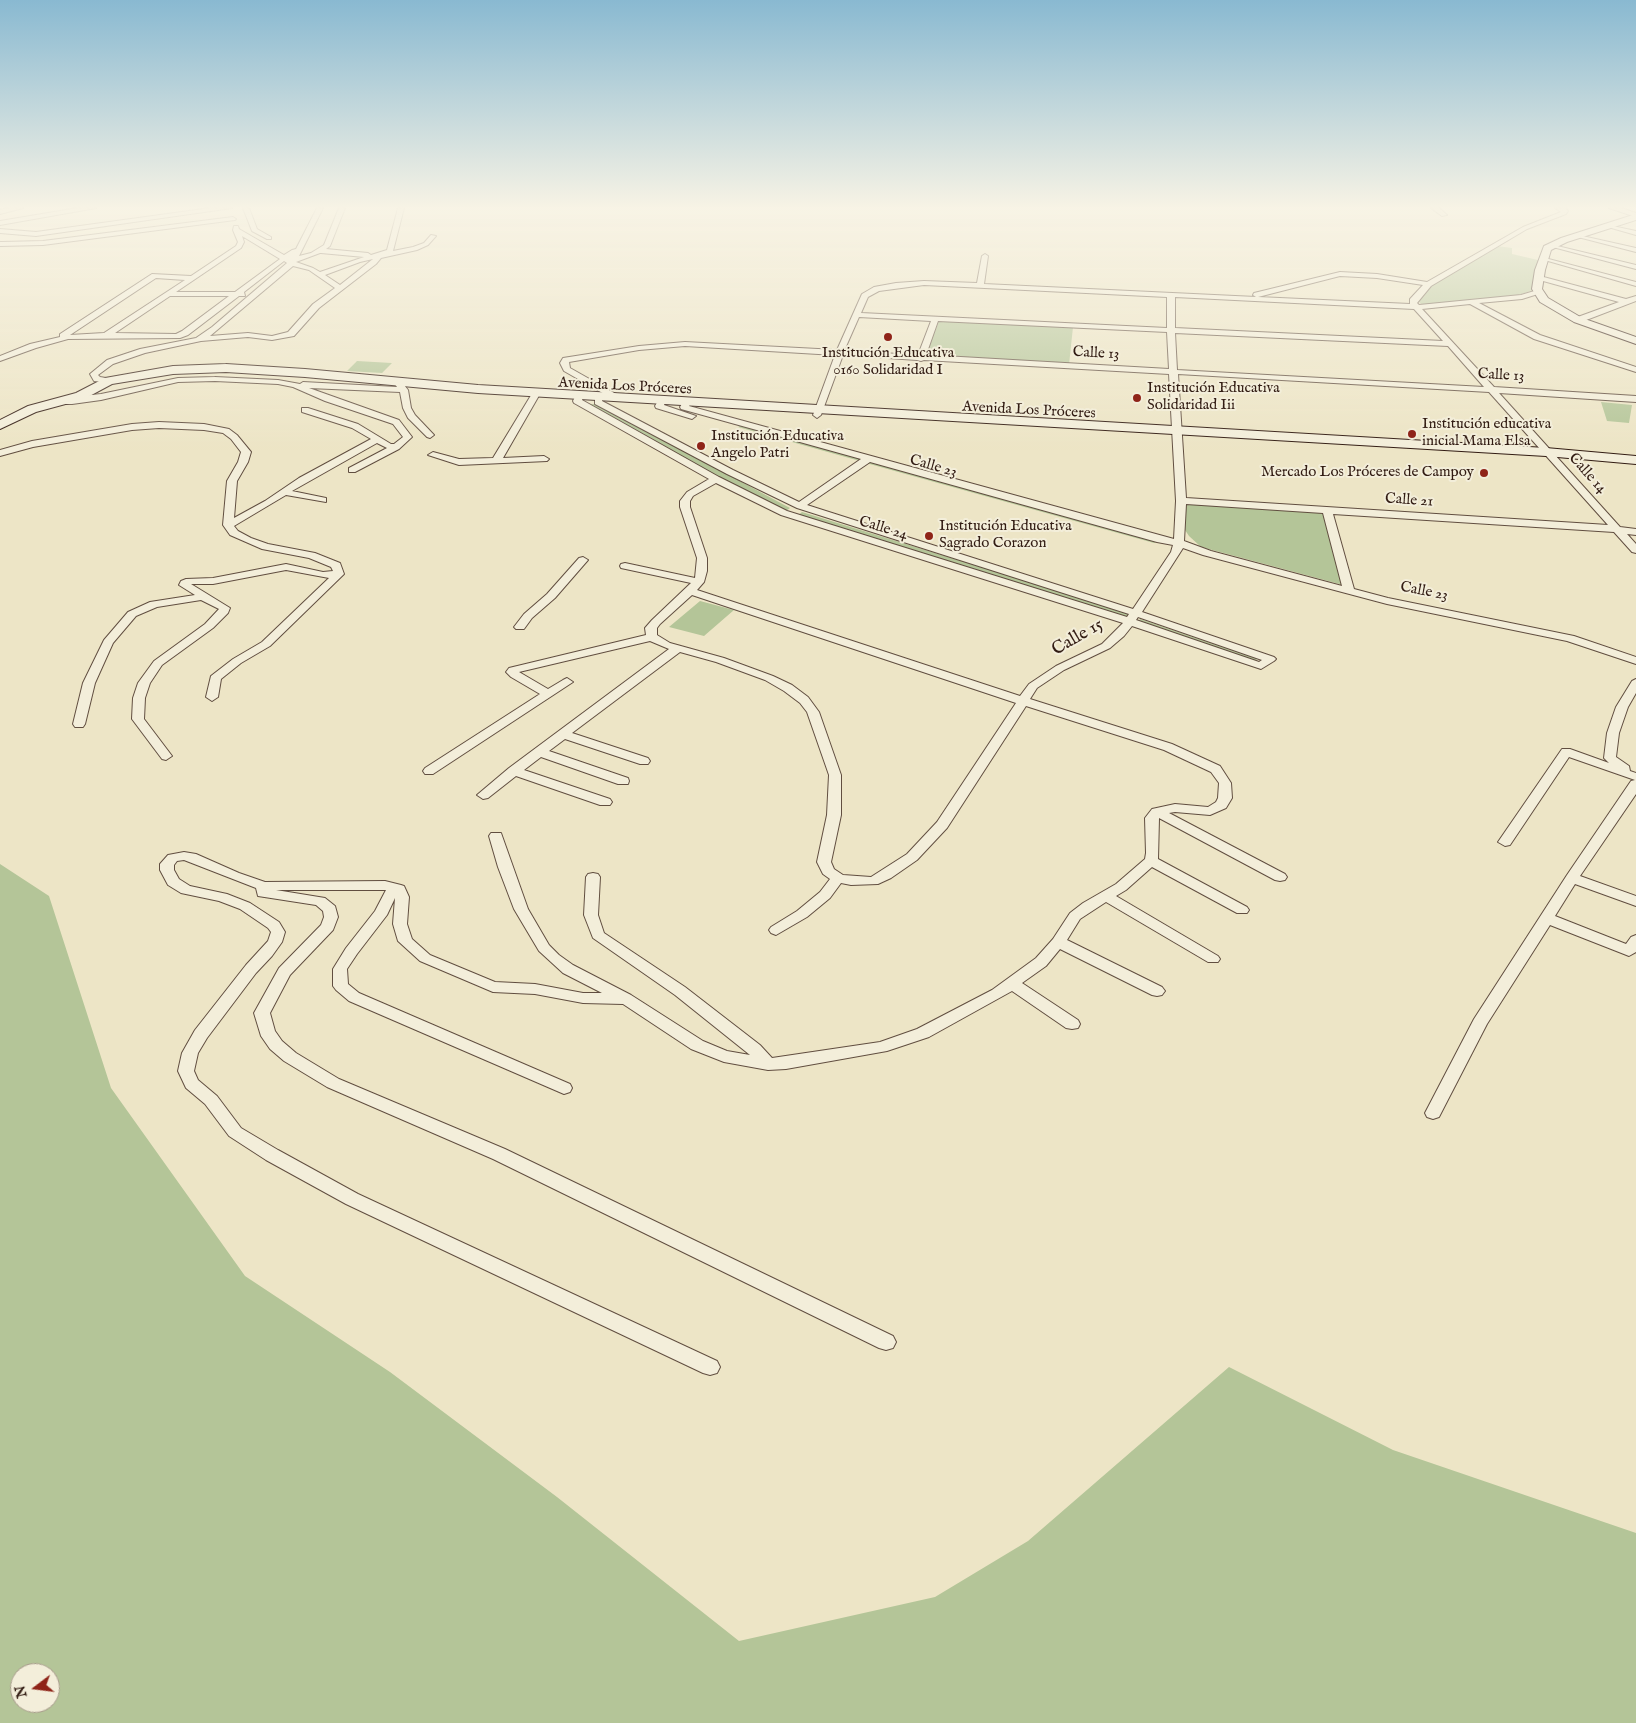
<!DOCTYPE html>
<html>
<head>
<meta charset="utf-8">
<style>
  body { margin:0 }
  #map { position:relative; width:1636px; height:1723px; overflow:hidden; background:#ede5c6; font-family:"IM FELL English",serif }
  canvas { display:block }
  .north { position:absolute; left:10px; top:1663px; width:50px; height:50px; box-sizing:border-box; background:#f3eeda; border:1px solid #a69a8a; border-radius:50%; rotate:255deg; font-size:14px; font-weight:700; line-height:20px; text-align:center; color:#321c13 }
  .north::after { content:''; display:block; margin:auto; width:18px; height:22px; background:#8f2418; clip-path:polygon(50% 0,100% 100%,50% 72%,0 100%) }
</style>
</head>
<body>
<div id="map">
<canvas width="1636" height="1723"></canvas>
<div class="north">N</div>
</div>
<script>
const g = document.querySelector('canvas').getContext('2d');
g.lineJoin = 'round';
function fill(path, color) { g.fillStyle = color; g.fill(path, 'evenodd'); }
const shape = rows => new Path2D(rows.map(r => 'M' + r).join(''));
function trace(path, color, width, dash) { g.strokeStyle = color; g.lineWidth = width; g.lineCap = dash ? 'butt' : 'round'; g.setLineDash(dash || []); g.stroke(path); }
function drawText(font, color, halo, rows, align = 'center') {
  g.font = font + ' "IM FELL English",serif'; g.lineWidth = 4; g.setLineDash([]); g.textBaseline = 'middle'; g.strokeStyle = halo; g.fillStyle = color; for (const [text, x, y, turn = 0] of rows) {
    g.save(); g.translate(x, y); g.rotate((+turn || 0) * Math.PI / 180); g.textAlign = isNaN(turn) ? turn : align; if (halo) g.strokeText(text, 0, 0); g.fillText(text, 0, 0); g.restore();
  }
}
const green = shape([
  [1498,246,1512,248,1512,254,1538,260,1533,290,1519,295,1429,304,1421,304,1418,301,1419,298,1434,284],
  [939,321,1073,327,1069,365,925,358],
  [357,361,392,363,382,373,347,371],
  [1601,402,1632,405,1629,423,1607,421],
  [590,404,596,404,790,508,785,512,584,405],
  [743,424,864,458,860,461,738,427],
  [871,460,1159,541,1154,543,866,463],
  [1184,504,1324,512,1343,585,1201,547,1189,536,1185,530],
  [802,512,1130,613,1125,618,797,516],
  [700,601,734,610,704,636,669,627],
  [1140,619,1257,659,1254,662,1138,623],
  [0,864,49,896,111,1088,245,1276,390,1372,557,1497,739,1641,935,1597,1028,1541,1229,1367,1393,1450,1636,1533,1636,1723,0,1723],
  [20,1673,50,1673,50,1703,20,1703]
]);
const street = shape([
  [8,208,23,208,0,214,0,210,8,208],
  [78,208,96,208,0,225,0,221,78,208],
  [211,208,232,208,36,236,0,233,0,229,36,232,211,208],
  [243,208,249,208,257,229,271,237,271,239,267,239,252,231,243,208],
  [317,208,323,208,299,256,311,253,324,245,339,208,345,208,330,246,326,249,368,253,371,255,387,250,398,208,404,208,393,251,413,247,424,243,431,235,436,236,428,245,417,250,381,258,376,264,319,308,294,336,272,340,248,337,201,341,145,353,113,364,98,375,100,377,112,379,113,381,109,383,94,381,90,374,107,360,140,349,196,338,212,327,287,263,284,261,244,292,245,296,239,296,188,335,180,338,68,339,36,348,0,361,0,356,30,344,60,337,60,334,152,274,191,276,236,246,238,242,233,230,234,226,238,226,239,229,284,255,292,250,296,249,317,208],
  [242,236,280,259,235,292,176,292,241,248,244,242,242,236],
  [320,253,321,253,364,257,320,272,313,268,296,262,320,253],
  [373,259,340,285,325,275,360,262,373,259],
  [293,266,309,270,335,288,313,304,288,332,272,336,248,333,210,336,293,266],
  [156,278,185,280,104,333,70,335,156,278],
  [170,296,229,296,182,331,176,334,115,333,170,296],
  [1431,208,1439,208,1447,215,1442,216,1431,208],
  [1555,208,1565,208,1568,211,1566,214,1527,229,1431,286,1417,303,1419,305,1521,295,1541,289,1541,293,1522,299,1479,303,1540,335,1636,367,1636,372,1534,339,1470,304,1422,309,1494,387,1636,396,1636,402,1499,393,1620,527,1636,529,1636,535,1627,534,1636,544,1636,553,1632,552,1614,532,1333,514,1354,589,1388,598,1574,636,1636,657,1636,664,1567,641,1387,604,1203,555,1183,548,1142,612,1274,657,1276,659,1274,661,1261,669,1132,626,1124,636,1110,648,1064,670,1037,688,1030,699,1172,744,1220,766,1231,783,1232,798,1226,808,1210,815,1175,812,1169,813,1285,874,1287,877,1285,880,1280,881,1275,880,1159,818,1158,859,1247,907,1249,910,1247,913,1237,913,1152,867,1126,890,1116,896,1218,956,1220,959,1218,962,1208,962,1106,902,1080,919,1067,940,1162,987,1165,991,1162,995,1157,996,1152,995,1060,949,1046,966,1022,983,1078,1020,1080,1024,1078,1028,1072,1029,1066,1028,1012,991,929,1037,887,1051,786,1069,768,1070,724,1062,691,1049,623,1004,583,1003,535,994,493,992,420,961,398,941,393,924,395,898,387,915,357,954,347,969,348,984,359,993,570,1084,572,1088,570,1092,564,1094,349,1001,336,990,333,986,333,969,346,948,375,911,386,890,276,890,325,898,335,906,338,917,333,930,290,975,270,1013,275,1031,282,1041,296,1053,339,1079,505,1149,893,1336,896,1342,893,1348,886,1350,879,1348,493,1159,327,1087,284,1061,270,1049,261,1036,254,1013,279,968,321,925,324,917,323,911,316,905,258,896,256,888,184,860,177,861,174,865,174,870,179,879,190,886,227,894,250,903,279,922,285,932,282,942,272,956,256,973,207,1038,198,1053,194,1071,198,1080,217,1096,241,1128,278,1150,358,1194,717,1361,720,1367,717,1373,710,1375,703,1373,346,1204,266,1160,229,1136,205,1104,186,1088,178,1071,182,1053,195,1030,246,965,268,941,271,932,268,928,240,909,219,901,181,893,168,885,160,870,160,864,168,855,184,852,196,854,239,873,265,882,385,881,401,885,404,886,409,897,407,924,412,939,430,955,495,982,535,984,583,993,602,993,563,973,539,951,514,909,498,867,489,836,491,833,501,833,528,909,549,945,559,955,573,965,631,995,703,1041,727,1051,750,1055,675,995,593,938,584,915,586,877,588,874,593,873,598,874,600,877,598,915,604,933,685,987,760,1045,772,1058,880,1042,917,1029,992,990,1036,958,1053,939,1070,913,1083,903,1116,884,1145,859,1146,853,1145,818,1152,809,1175,804,1208,807,1216,802,1218,798,1219,783,1211,772,1164,750,1026,706,947,828,917,860,891,878,878,884,851,885,841,883,830,898,807,917,776,935,771,933,769,930,771,927,797,911,820,892,830,879,823,874,817,862,827,815,829,775,807,712,800,703,784,691,765,680,716,662,680,652,572,733,648,758,650,761,648,764,640,764,565,739,549,751,628,778,629,781,628,784,618,784,541,757,524,770,610,799,612,802,610,805,600,805,516,776,488,798,483,799,477,795,509,768,669,649,650,641,519,672,548,689,563,680,567,678,573,682,433,774,425,774,423,771,425,768,540,694,511,677,506,672,509,668,646,635,645,628,652,620,691,583,621,568,620,566,621,564,625,563,695,578,697,558,680,507,680,501,687,492,709,479,574,403,573,401,577,392,584,394,582,400,719,477,787,511,1127,617,1129,614,797,508,727,474,595,404,595,395,602,393,602,401,733,470,799,502,861,459,681,409,680,407,685,399,692,401,689,406,1174,539,1176,501,1169,374,924,360,921,361,917,360,843,355,821,415,817,418,813,415,835,355,685,346,639,350,569,362,570,368,616,394,617,396,613,399,564,371,560,363,563,358,639,346,685,342,837,350,862,294,874,287,896,283,924,281,977,283,982,256,985,254,988,256,984,284,1256,297,1253,295,1254,293,1340,272,1377,274,1427,282,1523,227,1561,212,1555,208],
  [1340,276,1377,278,1423,285,1410,299,1410,304,1258,297,1340,276],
  [924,285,1167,297,1167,328,861,313,868,297,879,291,924,285],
  [1175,297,1414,309,1443,341,1175,328,1175,297],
  [859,317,931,321,918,355,844,351,859,317],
  [938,321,1167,332,1169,369,926,355,938,321],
  [1175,333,1448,346,1484,387,1177,370,1175,333],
  [1178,374,1489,392,1608,525,1186,498,1178,374],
  [870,462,1157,542,1173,545,1171,552,1133,609,807,505,870,462],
  [716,483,781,515,1123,623,1102,644,1056,666,1029,684,1020,696,697,590,704,582,707,571,707,558,690,507,690,501,693,496,716,483],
  [1186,504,1323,513,1342,586,1211,551,1184,541,1186,504],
  [692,595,1016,703,937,822,907,854,871,877,843,875,834,869,831,862,841,815,841,775,819,712,808,697,792,685,773,676,724,658,670,643,657,635,657,628,660,624,692,595],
  [1138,617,1262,660,1259,662,1136,620,1138,617],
  [1609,208,1621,208,1636,213,1636,217,1609,208],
  [233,217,236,219,235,220,43,245,0,246,0,242,2,242,43,241,233,217],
  [1608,225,1636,231,1636,235,1608,227,1608,225],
  [1578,235,1636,248,1636,252,1578,237,1578,235],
  [1549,244,1636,265,1636,269,1549,246,1549,244],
  [1541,257,1636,282,1636,286,1541,259,1541,257],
  [1536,275,1626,299,1636,296,1636,301,1581,322,1575,322,1575,318,1619,302,1536,279,1536,275],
  [215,377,278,380,300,384,303,382,397,387,394,383,401,381,408,390,411,408,415,415,434,435,430,438,427,437,408,418,403,408,400,392,309,388,399,420,412,437,399,449,355,472,349,472,349,468,387,448,377,443,292,491,326,498,326,502,286,495,234,526,238,531,251,538,268,544,315,553,340,563,344,574,270,646,241,663,221,679,218,697,212,701,206,697,211,676,233,659,262,642,329,578,286,570,213,584,191,584,230,608,228,613,213,628,162,665,150,683,145,698,144,719,172,756,166,760,162,759,132,719,133,698,138,683,154,661,205,624,219,609,201,600,157,607,136,616,113,643,95,683,85,724,83,727,75,727,73,724,83,683,104,640,128,612,150,602,195,595,179,585,181,581,186,579,213,578,286,564,323,572,333,571,331,567,309,558,262,549,230,535,223,525,227,481,238,462,241,452,231,439,223,433,204,430,159,428,132,430,33,447,0,456,0,450,32,441,132,424,159,422,204,424,229,429,237,435,251,452,248,462,237,481,234,518,265,501,299,478,371,439,352,428,302,412,302,408,308,408,358,424,391,444,394,444,403,437,393,424,325,401,293,387,278,384,215,381,178,382,101,400,72,404,62,404,58,401,62,398,101,394,178,378,215,377],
  [537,389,541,392,503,458,544,456,549,459,547,461,459,465,428,455,433,452,459,459,493,458,533,392,537,389],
  [663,396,667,399,664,405,696,416,692,419,656,408,655,406,659,399,663,396],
  [583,557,588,560,555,598,532,618,524,629,516,629,514,627,524,614,547,594,579,558,583,557],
  [1636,679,1636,693,1628,707,1619,733,1616,757,1629,766,1630,771,1636,773,1636,794,1580,876,1636,896,1636,906,1575,884,1555,916,1626,944,1631,937,1636,935,1636,952,1629,956,1624,954,1550,925,1487,1024,1439,1117,1433,1119,1427,1117,1425,1113,1474,1019,1567,875,1631,781,1635,780,1569,757,1510,845,1505,846,1498,842,1562,749,1570,749,1609,763,1604,758,1607,733,1616,707,1632,681,1636,679]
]);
const secondary = shape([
  [1636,214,1636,220,1567,242,1551,250,1545,270,1542,289,1548,298,1582,318,1636,337,1636,344,1574,322,1540,302,1532,289,1535,270,1544,246,1561,238,1636,214],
  [226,364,305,369,478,385,1546,448,1636,456,1636,464,1546,456,478,393,305,377,226,372,173,374,112,384,84,399,36,412,0,429,0,420,28,406,76,393,105,378,173,366,226,364]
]);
const markers = [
  [888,337,5,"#8f2418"],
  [1137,398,5,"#8f2418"],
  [1412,434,5,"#8f2418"],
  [701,446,5,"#8f2418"],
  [1484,473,5,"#8f2418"],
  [929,536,5,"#8f2418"]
];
const farPoinames = [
  ["Institución Educativa",888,354,"center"],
  ["0160 Solidaridad I",888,371,"center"],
  ["Institución Educativa",1147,389],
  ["Solidaridad Iii",1147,406],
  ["Institución educativa",1422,425],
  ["inicial Mama Elsa",1422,442],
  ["Institución Educativa",711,437],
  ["Angelo Patri",711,454],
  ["Mercado Los Próceres de Campoy",1474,473,"right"],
  ["Institución Educativa",939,527],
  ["Sagrado Corazon",939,544]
];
const farStreetnames = [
  ["Calle 13",1096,354,3],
  ["Calle 13",1501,376,3],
  ["Avenida Los Próceres",625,387,3],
  ["Avenida Los Próceres",1029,411,3],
  ["Calle 23",933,467,16],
  ["Calle 14",1587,474,48],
  ["Calle 21",1409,501,4],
  ["Calle 24",883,529,17],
  ["Calle 23",1424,592,11]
];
const streetNames = [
  ["Calle 15",1078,638,-30]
];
fill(green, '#b4c598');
trace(street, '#614e40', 2);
trace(secondary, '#321c13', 2);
fill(street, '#f3eeda');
fill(secondary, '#f3eeda');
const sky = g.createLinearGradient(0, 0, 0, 450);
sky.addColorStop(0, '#89b9d1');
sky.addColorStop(0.46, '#f7f3e5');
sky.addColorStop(1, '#f7f3e500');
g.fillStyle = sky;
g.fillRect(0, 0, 1636, 450);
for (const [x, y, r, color] of markers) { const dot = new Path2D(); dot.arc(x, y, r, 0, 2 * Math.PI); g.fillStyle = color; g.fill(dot); trace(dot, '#f3eeda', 2); }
drawText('15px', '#321c13', '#f3eeda', farPoinames, 'left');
drawText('15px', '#321c13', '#f3eeda', farStreetnames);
drawText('18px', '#321c13', '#f3eeda', streetNames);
</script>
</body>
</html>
